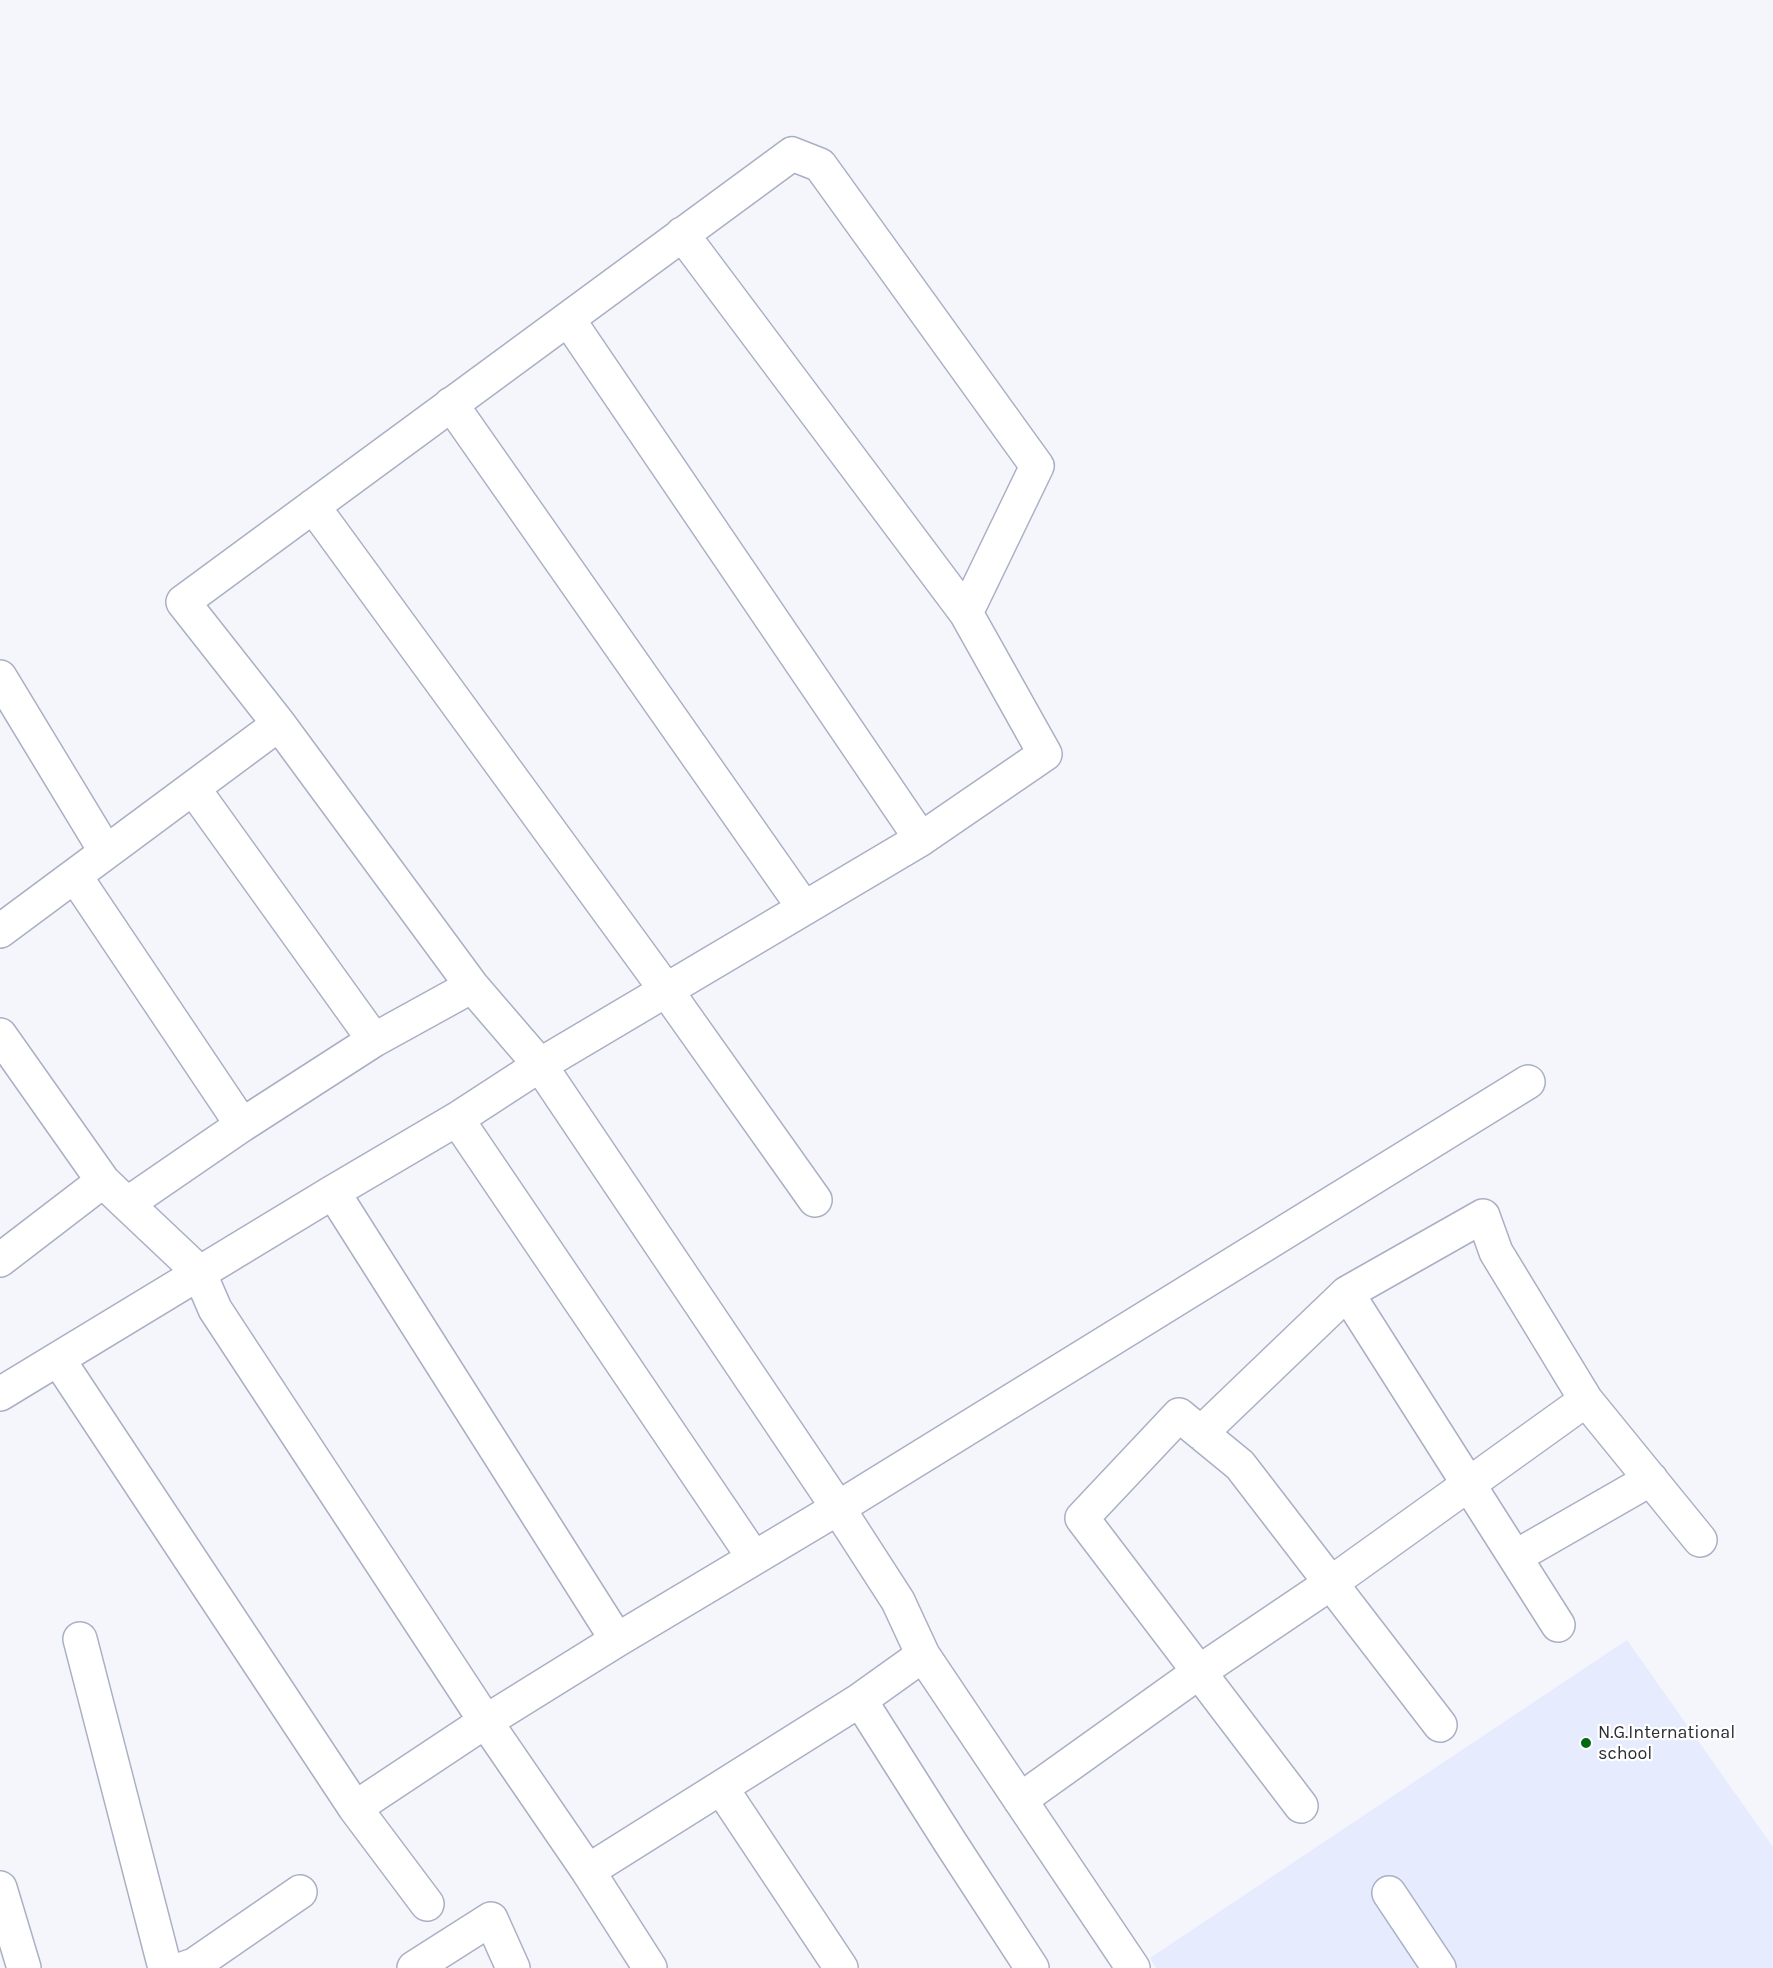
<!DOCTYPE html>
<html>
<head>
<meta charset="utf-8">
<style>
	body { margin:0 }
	canvas { display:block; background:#f5f6fb }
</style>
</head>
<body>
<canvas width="1773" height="1968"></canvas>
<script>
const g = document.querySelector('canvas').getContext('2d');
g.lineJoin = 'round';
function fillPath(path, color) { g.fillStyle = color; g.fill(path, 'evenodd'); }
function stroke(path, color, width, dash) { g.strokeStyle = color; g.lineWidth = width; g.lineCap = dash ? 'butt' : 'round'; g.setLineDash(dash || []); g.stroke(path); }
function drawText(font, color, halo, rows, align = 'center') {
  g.font = font + ' Karla,sans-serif'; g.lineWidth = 4.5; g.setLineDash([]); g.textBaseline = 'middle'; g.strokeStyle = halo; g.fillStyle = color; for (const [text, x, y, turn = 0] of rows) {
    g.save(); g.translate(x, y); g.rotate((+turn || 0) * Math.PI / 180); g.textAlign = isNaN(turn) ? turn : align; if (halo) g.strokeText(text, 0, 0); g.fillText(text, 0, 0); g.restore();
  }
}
const built = new Path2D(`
	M1627,1640L1773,1847V1968H1156L1150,1958Z`);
const street = new Path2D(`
	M682,234L966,613
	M568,319L921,839
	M451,404L804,908
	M313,506L666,990L815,1200
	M0,677L106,852
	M193,788L374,1040
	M75,876L242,1125
	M0,931L279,724
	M472,986L540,1065L838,1508L898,1601L923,1655L860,1700
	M0,1035L103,1181L127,1204L242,1125L374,1040L472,986L279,724L183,602L792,154L820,165L1037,466L966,613L1045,754L921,839L540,1065L457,1119L333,1192L0,1394
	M457,1119L754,1558
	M333,1192L617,1640
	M127,1204L199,1272L215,1309L486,1722L588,1871L650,1968
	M0,1260L103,1181
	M58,1359L355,1808L427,1904
	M1586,1400L1700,1540
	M1201,1433L1347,1293L1558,1625
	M1515,1557L1651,1479
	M80,1639L165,1968
	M923,1655L1133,1968
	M722,1789L841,1968
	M1020,1800L1199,1672L1331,1583L1586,1400L1496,1252L1483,1216L1347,1293
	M1301,1806L1082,1518L1179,1415L1240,1465L1440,1725
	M355,1808L477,1727L617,1640L838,1508L1528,1082
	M588,1871L860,1700L950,1842L1032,1968
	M0,1888L24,1968
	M1389,1893L1439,1968
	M185,1968L194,1965L300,1892
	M414,1968L491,1919L513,1968`);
const markers = [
	[1586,1743,6,"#036914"]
];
const poiNames = [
	["N.G.International",1598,1733],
	["school",1598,1754]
];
fillPath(built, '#e6ebfd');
stroke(street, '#a9b0c5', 36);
stroke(street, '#fff', 33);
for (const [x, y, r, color] of markers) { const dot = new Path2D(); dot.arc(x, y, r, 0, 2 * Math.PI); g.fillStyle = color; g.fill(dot); stroke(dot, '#fff', 2); }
drawText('18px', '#2a2d35', '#fff', poiNames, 'left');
</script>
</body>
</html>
